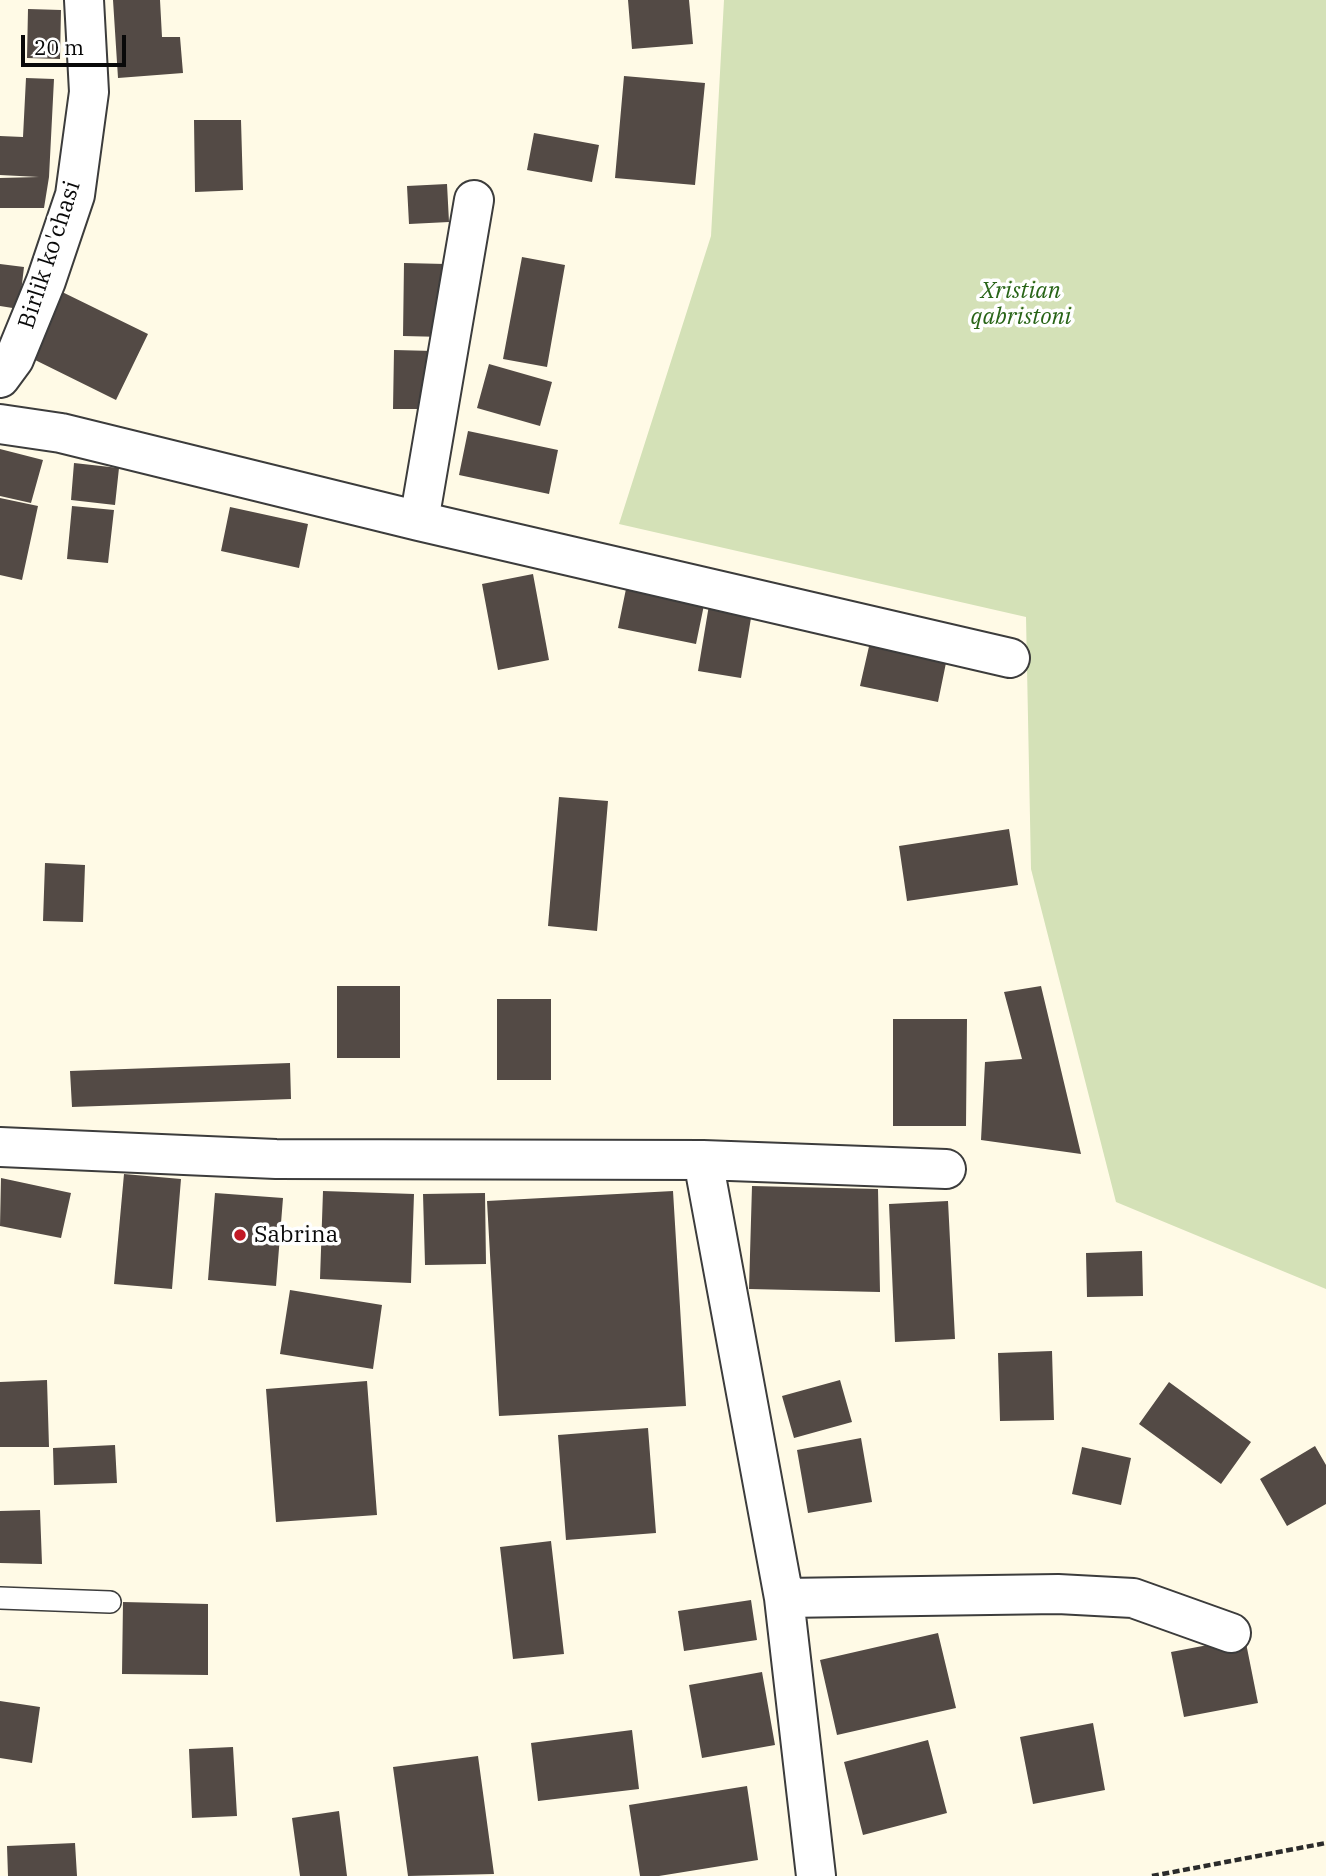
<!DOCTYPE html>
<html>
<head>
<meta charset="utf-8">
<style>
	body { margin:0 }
	#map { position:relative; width:1326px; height:1876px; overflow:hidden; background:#fffae6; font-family:"IBM Plex Serif",serif }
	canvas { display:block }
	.scale { position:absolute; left:21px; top:35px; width:105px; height:32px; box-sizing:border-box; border:4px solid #090909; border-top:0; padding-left:9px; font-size:21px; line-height:24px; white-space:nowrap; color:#090909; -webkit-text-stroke:5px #fff; paint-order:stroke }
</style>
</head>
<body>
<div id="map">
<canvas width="1326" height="1876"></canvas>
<div class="scale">20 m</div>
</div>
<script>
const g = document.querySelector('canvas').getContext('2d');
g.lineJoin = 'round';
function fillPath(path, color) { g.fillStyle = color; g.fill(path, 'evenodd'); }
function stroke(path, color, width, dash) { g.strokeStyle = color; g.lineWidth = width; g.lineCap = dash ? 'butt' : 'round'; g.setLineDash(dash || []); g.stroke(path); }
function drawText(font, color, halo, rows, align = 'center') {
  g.font = font + ' "IBM Plex Serif",serif'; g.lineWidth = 7; g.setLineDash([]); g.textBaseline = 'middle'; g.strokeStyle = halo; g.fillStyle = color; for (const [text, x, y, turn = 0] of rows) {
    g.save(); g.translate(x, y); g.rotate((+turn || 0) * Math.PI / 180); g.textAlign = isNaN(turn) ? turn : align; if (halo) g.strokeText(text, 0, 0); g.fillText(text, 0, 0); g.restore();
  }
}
const cemetery = new Path2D(`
	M724,0H1326V1289L1116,1202L1031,869L1026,617L619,524L711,236Z`);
const building = new Path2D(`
	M113,0H160L162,37H180L183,73L118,78Z
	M628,0H689L693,44L632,49Z
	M28,9L61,10L60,59L27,58Z
	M624,76L705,83L695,185L615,178Z
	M26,78L54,79L49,177L44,208H0V178L39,177L0,175V136L23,137Z
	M194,120H241L243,190L195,192Z
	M534,133L599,145L592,182L527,170Z
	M447,184L449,222L409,224L407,186Z
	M522,257L565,265L547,367L503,359Z
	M404,263L445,264L444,337L403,336Z
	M0,264L24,267L19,309L0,306Z
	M54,288L148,334L116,400L23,354Z
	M394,350L434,351L433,409H393Z
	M489,364L552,382L540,426L477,408Z
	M468,431L558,450L549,494L459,475Z
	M0,449L43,460L31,503L0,496Z
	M74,463L119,468L115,505L71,500Z
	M0,498L38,506L22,580L0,575Z
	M72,506L114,510L108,563L67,559Z
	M230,507L308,524L299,568L221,551Z
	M533,574L549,660L498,670L482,584Z
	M627,584L705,600L696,644L618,628Z
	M710,599L753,606L741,678L698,671Z
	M870,642L947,658L938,702L860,686Z
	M559,797L608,801L597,931L548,926Z
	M1009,829L1018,885L907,901L899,846Z
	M45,863L85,865L83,922L43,921Z
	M337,986H400V1058H337Z
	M1041,986L1081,1154L981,1140L985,1062L1022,1059L1004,992Z
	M497,999H551V1080H497Z
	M893,1019H967L966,1126H893Z
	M290,1063L291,1099L72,1107L70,1071Z
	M124,1174L181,1179L172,1289L114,1284Z
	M1,1178L71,1193L61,1238L0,1226Z
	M752,1186L878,1189L880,1292L749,1289Z
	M323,1191L414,1194L411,1283L320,1279Z
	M673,1191L686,1406L499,1416L487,1201Z
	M215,1193L283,1198L276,1286L208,1280Z
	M485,1193L486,1264L425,1265L423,1194Z
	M948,1201L955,1339L895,1342L889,1204Z
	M1142,1251L1143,1296L1087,1297L1086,1253Z
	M290,1290L382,1305L373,1369L280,1354Z
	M1052,1351L1054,1420L1000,1421L998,1353Z
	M47,1380L49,1447H0V1382Z
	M840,1380L852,1422L794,1438L782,1396Z
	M367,1381L377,1515L276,1522L266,1389Z
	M1169,1382L1251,1442L1221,1484L1139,1424Z
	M648,1428L656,1533L566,1540L558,1435Z
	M861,1438L872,1502L808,1513L797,1450Z
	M115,1445L117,1483L54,1485L53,1448Z
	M1315,1446L1326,1465V1504L1287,1526L1260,1479Z
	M1082,1447L1131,1458L1121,1505L1072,1494Z
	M40,1510L42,1564L0,1563V1511Z
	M551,1541L564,1654L513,1659L500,1547Z
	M751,1600L757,1640L684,1651L678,1611Z
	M123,1602L208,1604V1675L122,1674Z
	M938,1633L956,1708L837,1735L820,1660Z
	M1245,1638L1258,1703L1184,1717L1171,1652Z
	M762,1672L775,1745L702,1758L689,1685Z
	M0,1701L40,1707L32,1763L0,1758Z
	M1093,1723L1105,1790L1033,1804L1020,1737Z
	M632,1730L639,1789L538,1801L531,1743Z
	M928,1740L947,1813L863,1835L844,1762Z
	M233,1747L237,1816L192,1818L189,1749Z
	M478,1756L494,1874L408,1876L393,1767Z
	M747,1786L758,1860L659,1876H640L629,1805Z
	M339,1811L347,1876H300L292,1818Z
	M75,1843L77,1876H8L7,1846Z`);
const path = new Path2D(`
	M1152,1876L1326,1843`);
const lane = new Path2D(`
	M0,1598L110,1602`);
const street = new Path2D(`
	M0,378L14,359L46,281L75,195L89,92L84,0
	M0,424L61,433L419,521L1010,658
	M419,521L474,200
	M0,1147L276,1159L703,1160L946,1169
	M703,1160L784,1598L816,1876
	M784,1598L1058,1594L1133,1598L1231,1633`);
const markers = [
	[240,1235,7,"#c11924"]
];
const streetNames = [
	["Birlik ko'chasi",50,255,-72]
];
const parkNames = [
	["Xristian",1021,291],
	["qabristoni",1021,317]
];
const poiNames = [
	["Sabrina",254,1235]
];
fillPath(cemetery, '#d4e1b7');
fillPath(building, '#534a45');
stroke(lane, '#3c3c3c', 24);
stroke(street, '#3c3c3c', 42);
stroke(path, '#2b2b2b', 4.5, [7, 3.5]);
stroke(lane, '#fff', 21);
stroke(street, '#fff', 38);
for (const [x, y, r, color] of markers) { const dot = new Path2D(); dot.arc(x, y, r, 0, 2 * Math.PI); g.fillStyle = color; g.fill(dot); stroke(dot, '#fff', 2.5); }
drawText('23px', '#090909', '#fff', streetNames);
drawText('italic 23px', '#286417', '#fff', parkNames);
drawText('23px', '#090909', '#fff', poiNames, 'left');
</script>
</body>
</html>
